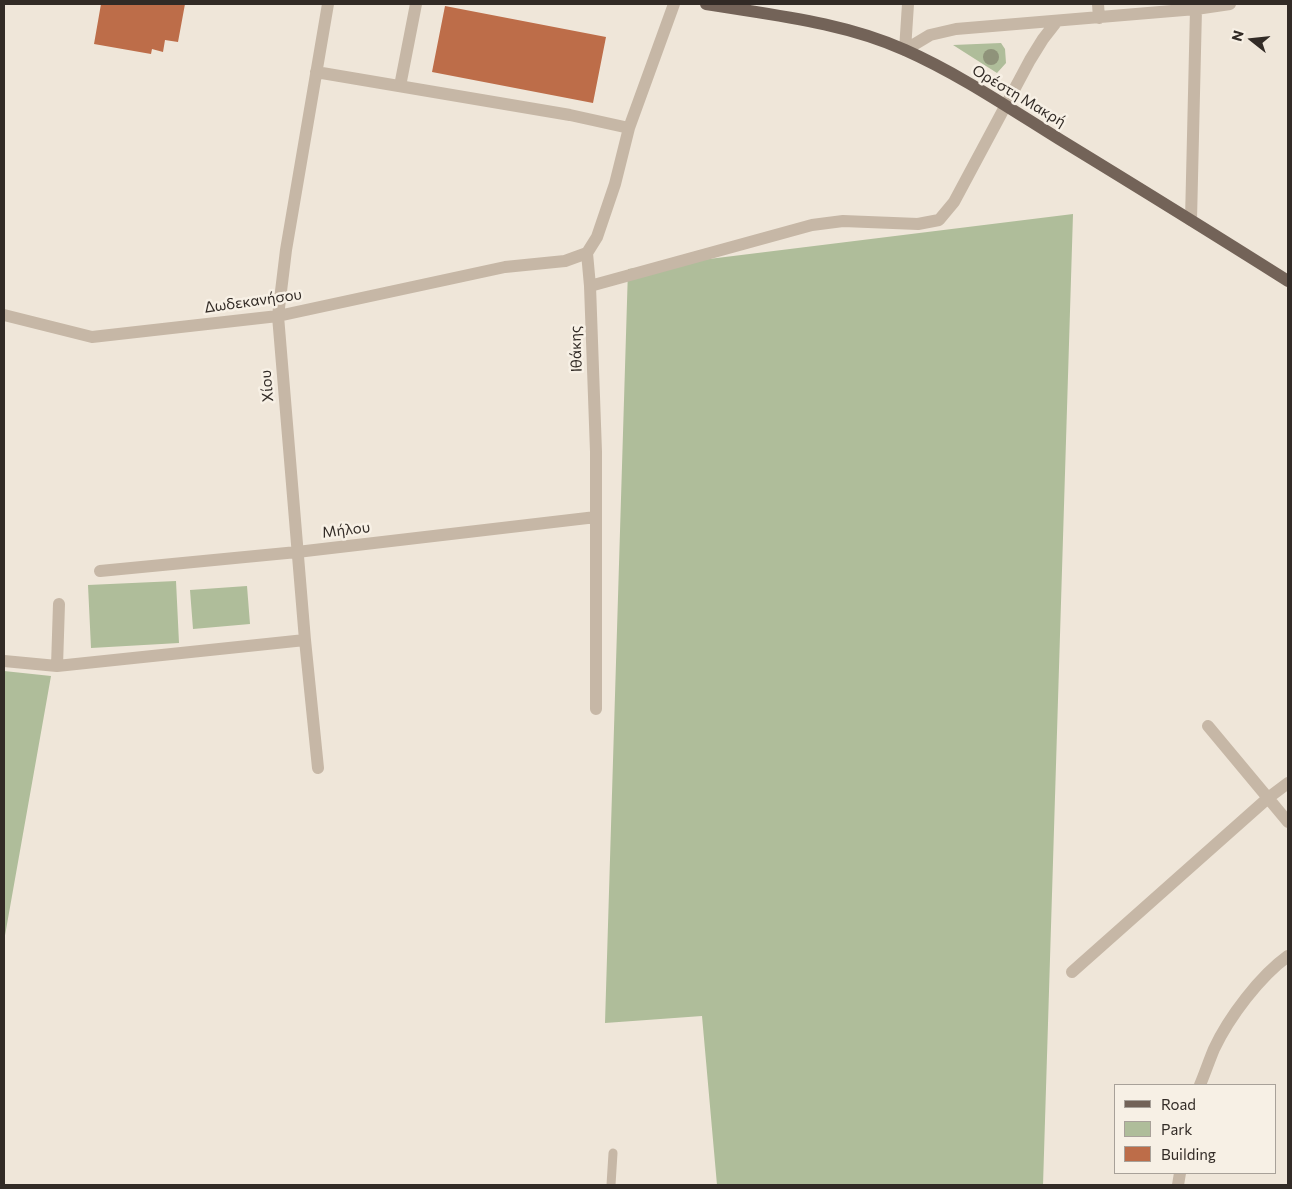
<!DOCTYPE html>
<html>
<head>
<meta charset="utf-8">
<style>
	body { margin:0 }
	#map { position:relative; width:1292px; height:1189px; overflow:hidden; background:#efe6d9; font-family:Commissioner,sans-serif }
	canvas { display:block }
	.frame { position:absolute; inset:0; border:5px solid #322b26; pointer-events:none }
	.legend { position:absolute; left:1114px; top:1084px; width:162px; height:90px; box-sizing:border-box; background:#f7f0e5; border:1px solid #a8a199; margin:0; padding:6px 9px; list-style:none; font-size:15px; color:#322b26 }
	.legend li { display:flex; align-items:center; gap:10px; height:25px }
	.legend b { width:25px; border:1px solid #a8a199 }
	.north { position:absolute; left:1227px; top:15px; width:50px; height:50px; -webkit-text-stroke:4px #f7f0e5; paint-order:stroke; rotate:286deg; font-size:14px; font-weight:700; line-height:20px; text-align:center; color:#322b26 }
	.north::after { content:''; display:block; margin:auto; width:18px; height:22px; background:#322b26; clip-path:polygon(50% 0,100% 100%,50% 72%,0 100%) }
</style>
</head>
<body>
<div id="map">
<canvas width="1292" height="1189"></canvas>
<div class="frame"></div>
<ul class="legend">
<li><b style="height:6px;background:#736358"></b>Road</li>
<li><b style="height:14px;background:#afbd9a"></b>Park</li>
<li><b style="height:14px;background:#bd6d49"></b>Building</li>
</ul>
<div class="north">N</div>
</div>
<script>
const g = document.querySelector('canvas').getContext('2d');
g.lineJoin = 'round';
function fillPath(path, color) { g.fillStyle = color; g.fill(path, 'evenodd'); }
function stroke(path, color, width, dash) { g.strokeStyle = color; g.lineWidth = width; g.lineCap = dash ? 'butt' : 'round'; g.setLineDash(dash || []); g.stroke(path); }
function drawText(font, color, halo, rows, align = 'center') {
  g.font = font + ' Commissioner,sans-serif'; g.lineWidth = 5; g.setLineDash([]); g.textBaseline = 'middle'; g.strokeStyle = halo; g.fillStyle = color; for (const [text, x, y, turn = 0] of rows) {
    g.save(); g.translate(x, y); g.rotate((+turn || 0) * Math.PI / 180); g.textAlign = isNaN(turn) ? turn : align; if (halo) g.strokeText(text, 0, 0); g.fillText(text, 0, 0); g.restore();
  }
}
const green = new Path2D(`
	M1001,43L1005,49L1006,63L997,73L953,45Z
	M1073,214L1043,1185H717L702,1016L605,1023L628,269Z
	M176,581L179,643L91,648L88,585Z
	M247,586L250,624L193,629L190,590Z
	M4,671L51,676L4,941Z`);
const building = new Path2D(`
	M101,4H185L178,42L165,40L163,52L152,49L151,54L94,44Z
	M445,6L606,37L593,103L432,72Z`);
const service = new Path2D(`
	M611,1185L613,1153`);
const minor = new Path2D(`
	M1098,4L1099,18
	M905,50L930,35L956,29L1196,9L1230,4
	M905,50L908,4
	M316,72L570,115L629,128
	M400,86L416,4
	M1191,220L1196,9
	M590,286L812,225L843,221L918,224L939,220L954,202L1030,60L1043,39L1057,21
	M4,315L92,337L278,316L505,267L565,261L587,253
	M100,571L297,552L596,517
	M4,661L57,666L305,640
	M57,666L59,604
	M596,709V452L590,286L587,253L597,237L615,184L629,128L674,4
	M1208,726L1288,822
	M318,768L305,640L278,316L286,250L328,4
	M1072,972L1268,798L1288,783
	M1200,1085C1205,1073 1209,1061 1214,1049C1229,1017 1260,976 1288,956
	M1178,1185L1180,1173`);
const primary = new Path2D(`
	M706,4C772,15 843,22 905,50C959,74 1009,108 1059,139C1136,186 1212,233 1288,281`);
const trees = [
	[991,57]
];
const streetNames = [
	["Ορέστη Μακρή",1019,96,31],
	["Δωδεκανήσου",253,301,-8],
	["Ιθάκης",576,349,-92],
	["Χίου",267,386,-95],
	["Μήλου",346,530,-7]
];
fillPath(green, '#afbd9a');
fillPath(building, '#bd6d49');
stroke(service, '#c6b7a6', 9);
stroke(minor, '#c6b7a6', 12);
stroke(primary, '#736358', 12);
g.fillStyle = '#8f937a';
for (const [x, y] of trees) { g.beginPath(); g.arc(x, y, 8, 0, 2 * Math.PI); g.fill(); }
drawText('15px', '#322b26', '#f7f0e5', streetNames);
</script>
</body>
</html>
